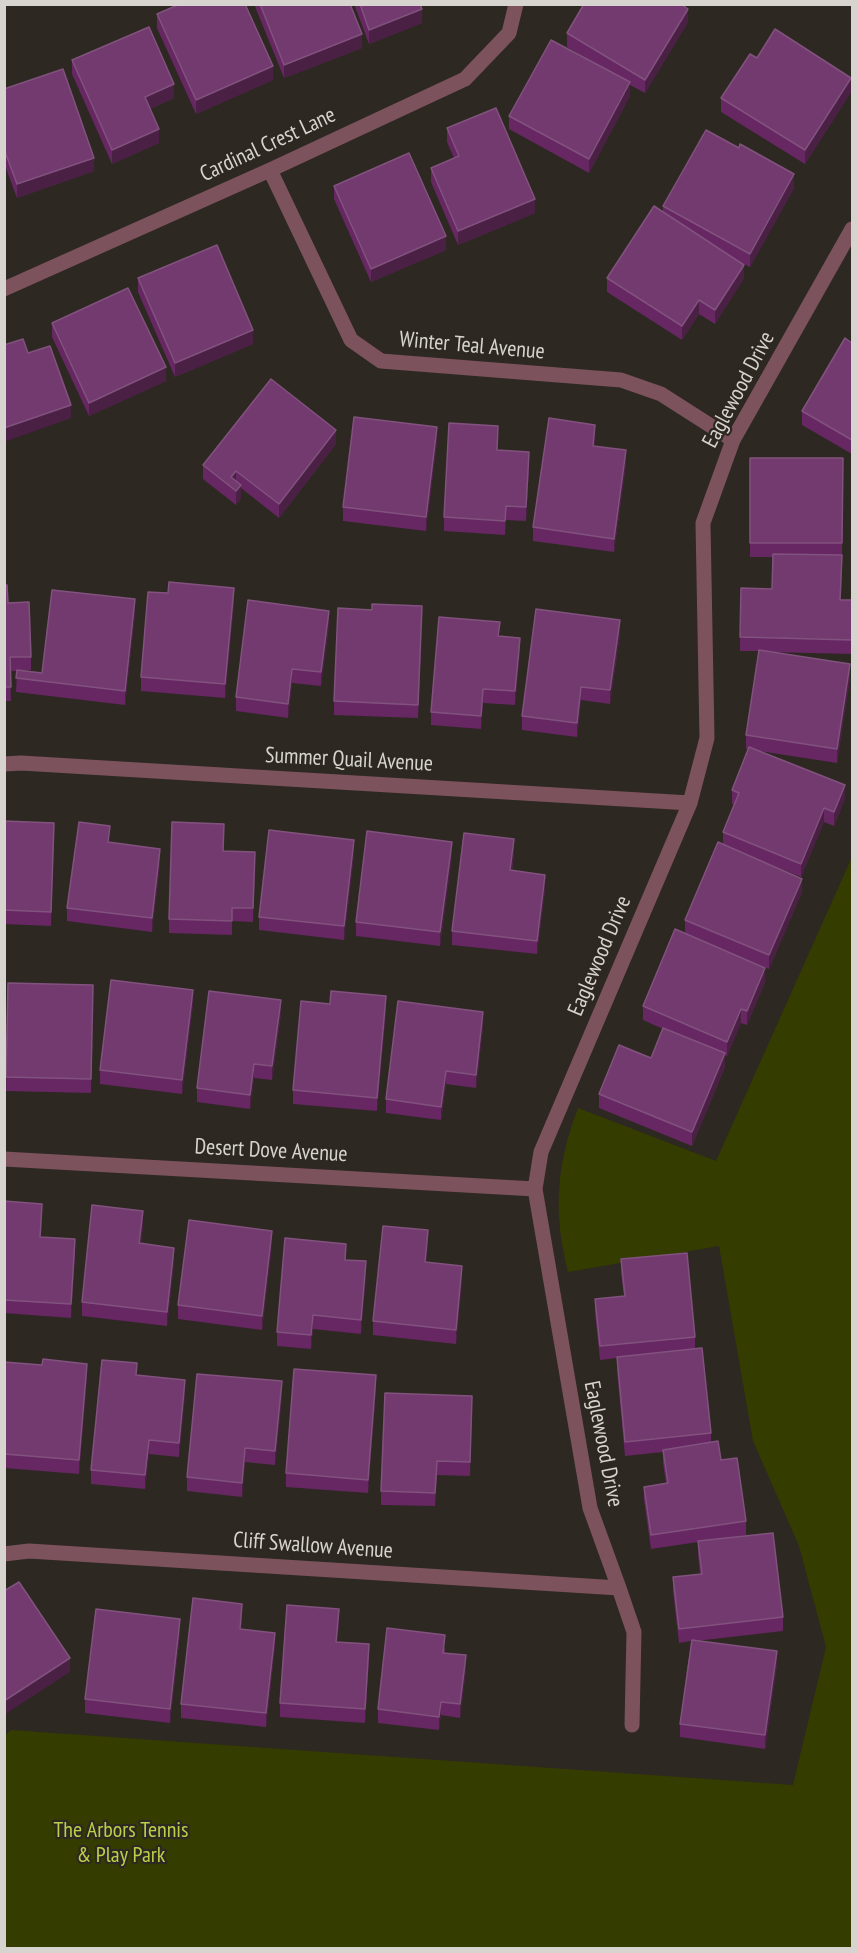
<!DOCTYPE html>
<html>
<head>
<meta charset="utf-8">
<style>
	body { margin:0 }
	#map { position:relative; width:857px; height:1953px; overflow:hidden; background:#2d2821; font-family:"PT Sans Narrow",sans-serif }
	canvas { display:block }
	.frame { position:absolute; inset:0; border:6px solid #d7d4d0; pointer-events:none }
</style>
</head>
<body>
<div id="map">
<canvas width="857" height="1953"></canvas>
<div class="frame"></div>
</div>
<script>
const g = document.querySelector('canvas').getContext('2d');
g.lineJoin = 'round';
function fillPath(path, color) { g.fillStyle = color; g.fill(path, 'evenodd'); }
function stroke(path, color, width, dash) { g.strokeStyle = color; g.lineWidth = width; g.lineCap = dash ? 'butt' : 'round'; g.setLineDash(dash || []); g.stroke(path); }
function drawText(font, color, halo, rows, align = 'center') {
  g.font = font + ' "PT Sans Narrow",sans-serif'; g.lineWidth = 4.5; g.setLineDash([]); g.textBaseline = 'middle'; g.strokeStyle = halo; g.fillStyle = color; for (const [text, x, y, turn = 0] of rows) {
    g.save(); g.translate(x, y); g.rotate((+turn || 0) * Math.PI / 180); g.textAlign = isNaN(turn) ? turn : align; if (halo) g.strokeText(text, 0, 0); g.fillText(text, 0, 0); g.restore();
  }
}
const green = new Path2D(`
	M852,857V1948H5L4,1736L11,1730L793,1785L826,1647L799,1546L753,1441L719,1246L568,1272C553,1213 556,1165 578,1108L716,1161Z`);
const minor = new Path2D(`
	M270,170L351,340L381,361L621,380L661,394L733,440
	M4,289L270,170L465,79L509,33L516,4
	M4,764L21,763L690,803
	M4,1159L535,1189
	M4,1554L29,1551L619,1588
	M632,1725L634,1632L619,1588L590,1508L535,1189L541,1152L690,803L707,738L703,523L733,440L852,229`);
const wall = new Path2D(`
	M254,4H350L362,48L284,78Z
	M354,4H420L422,23L369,44Z
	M157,14L273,80L196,114L157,28Z
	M688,22L645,93L630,85V96L589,173L509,129V116L591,61L567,47V33Z
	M757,58L851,92L805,164L721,112V98Z
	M72,60L174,98L150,109L159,143L112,164L72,74Z
	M4,89L94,171L17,198L4,163Z
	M447,128L535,213L458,245L431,182V168L454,158L447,142Z
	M334,186L446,250L371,282L334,199Z
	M794,188L750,267L744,264V278L715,324L699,314L682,340L607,292V278L663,213V206Z
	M138,278L253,344L175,377L138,292Z
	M52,323L166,381L89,416L52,337Z
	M852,323V340L851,339V325Z
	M852,343V454L802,425V411Z
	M595,439L594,446L626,464L614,552L533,541V527Z
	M498,440L497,450L529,466L526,521L506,520L505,535L444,531V517Z
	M437,441L426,531L343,521V507Z
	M336,444L279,518L241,488V498L236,505L203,479V465Z
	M750,458H843L842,557L841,600H852V654L769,652L850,678L837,763L759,751L845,799L834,826L824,822L801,877L771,865L802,892L769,969L717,947L765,982L747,1025L741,1023L727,1056L725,1055V1067L692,1146L599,1108V1094L651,1058L663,1029L643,1020V1006L685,933V920L723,845V832L734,805L732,804V790L748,749H746V735L759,651H740V637L772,589L773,557H750Z
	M4,585L8,603L31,657V670L21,671L42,673L135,613L125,705L16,692L17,671H10L11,701H4Z
	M234,602L225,698L141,691V677Z
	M372,610L422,619L418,718L334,715V701Z
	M329,625L321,686L292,683L288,718L236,711V697Z
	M620,634L610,704L581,700L577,737L522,730V716Z
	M500,636L520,651L515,705L483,703L481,729L431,725V712Z
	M4,821L54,837L51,926L4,924Z
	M109,843L160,863L152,932L67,921V908Z
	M224,851L255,866L253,922L232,921V935L169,933V919Z
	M514,852L512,871L545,889L537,954L452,945V931Z
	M354,854L344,940L259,930V917Z
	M452,856L440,946L356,936V922Z
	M8,983L93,985L91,1093L6,1091Z
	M193,1004L182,1094L100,1084V1070Z
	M386,1010L377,1111L293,1104V1090Z
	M281,1014L272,1080L254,1078L250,1109L197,1102V1088Z
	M483,1026L476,1088L446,1084L441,1120L386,1113V1099Z
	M4,1201L42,1218L41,1237L75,1253L71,1318L4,1313Z
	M143,1225L141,1243L174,1262L167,1326L82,1316V1302Z
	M272,1244L262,1330L178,1319V1305Z
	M428,1244L426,1262L462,1280L456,1344L373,1335V1321Z
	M621,1259L695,1337V1349L711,1433V1442L721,1460L746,1521V1535L726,1538L783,1617V1631L696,1641L777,1665L765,1749L680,1737V1724L691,1641L679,1643L673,1591V1577L700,1574L698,1555V1542L651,1549L644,1500V1487L666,1483L663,1463V1452L625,1456L617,1371V1358L600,1360L595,1313V1299L624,1296L621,1273Z
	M346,1260L366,1275L361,1334L313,1329L311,1349L277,1346V1332Z
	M4,1362L42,1365L87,1377L79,1474L4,1468Z
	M137,1375L185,1394L179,1457L149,1454L145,1489L91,1484V1470Z
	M376,1389L368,1493L286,1487V1473Z
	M282,1395L275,1465L245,1462L242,1497L187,1491V1477Z
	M472,1410L470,1476L437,1475L435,1506L381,1505V1491Z
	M242,1618L241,1629L275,1647L266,1727L181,1718V1704Z
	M339,1623L337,1642L369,1658L365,1723L280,1717V1703Z
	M180,1632L170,1723L85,1713V1699Z
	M445,1648V1653L466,1669L460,1718L441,1715L439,1730L378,1723V1709Z`);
const shadedWall = new Path2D(`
	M422,9V23L369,44V30Z
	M688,9V22L645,93V80Z
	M362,34V48L284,78V65Z
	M273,66V80L196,114V100Z
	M851,78V92L805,164V150Z
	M630,82V96L589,173V159Z
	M174,84V98L145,111V97Z
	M159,129V143L112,164V150Z
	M94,158V171L17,198V184Z
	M794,174V188L750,267V254Z
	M535,199V213L458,245V231Z
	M446,236V250L371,282V269Z
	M744,265V278L715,324V310Z
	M699,300V314L682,340V326Z
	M253,330V344L175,377V363Z
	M166,367V381L89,416V403Z
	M71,405V418L4,442V428Z
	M595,425V439L593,459V446Z
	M437,427V441L426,531V517Z
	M336,430V444L279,518V504Z
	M626,450V464L614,552V539Z
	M529,452V466L526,521V507Z
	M236,471V484L231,477Z
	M241,485V498L236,505V491Z
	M506,506V520L505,535V521Z
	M234,588V602L225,698V684Z
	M135,599V613L125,705V691Z
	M422,606V619L418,718V705Z
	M329,611V625L321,686V672Z
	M620,620V634L610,704V690Z
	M520,638V651L515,705V691Z
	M850,664V678L837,763V749Z
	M292,669V683L288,718V704Z
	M581,687V700L577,737V723Z
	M483,689V703L481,729V716Z
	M845,785V799L834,826V812Z
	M824,808V822L801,877V864Z
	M514,839V852L510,884V870Z
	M354,840V854L344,940V926Z
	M452,842V856L440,946V932Z
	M160,849V863L152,932V918Z
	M545,875V889L537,954V941Z
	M802,879V892L769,969V955Z
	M765,968V982L747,1025V1011Z
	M193,990V1004L182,1094V1080Z
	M386,996V1010L377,1111V1098Z
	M281,1000V1014L272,1080V1066Z
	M741,1009V1023L727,1056V1042Z
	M483,1012V1026L476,1088V1075Z
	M725,1053V1067L692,1146V1132Z
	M254,1064V1078L250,1109V1095Z
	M446,1071V1084L441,1120V1107Z
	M42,1204V1218L40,1250V1237Z
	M143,1211V1225L139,1257V1243Z
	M428,1230V1244L425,1276V1262Z
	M272,1231V1244L262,1330V1316Z
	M75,1239V1253L71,1318V1304Z
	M174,1248V1262L167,1326V1312Z
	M366,1261V1275L361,1334V1320Z
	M462,1266V1280L456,1344V1330Z
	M313,1315V1329L311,1349V1335Z
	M87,1364V1377L79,1474V1460Z
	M376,1375V1389L368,1493V1480Z
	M185,1380V1394L179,1457V1443Z
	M282,1381V1395L275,1465V1451Z
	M149,1440V1454L145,1489V1475Z
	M245,1448V1462L242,1497V1483Z
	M242,1604V1618L240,1643V1629Z
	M339,1609V1623L336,1656V1642Z
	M180,1619V1632L170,1723V1709Z
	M275,1633V1647L266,1727V1713Z
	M369,1644V1658L365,1723V1709Z
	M777,1651V1665L765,1749V1735Z
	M466,1655V1669L460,1718V1704Z
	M70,1658V1672L4,1715V1701Z
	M441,1702V1715L439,1730V1717Z`);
const building = new Path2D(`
	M180,4H245L273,66L196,100L157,14Z
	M260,4H350L362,34L284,65Z
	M360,4H420L422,9L369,30Z
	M584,4H681L688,9L645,80L567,33Z
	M149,27L174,84L145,97L159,129L112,150L72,60Z
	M775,29L851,78L805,150L721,98L750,54L757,58Z
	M551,40L630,82L589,159L509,116Z
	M63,69L94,158L17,184L4,149V89Z
	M496,108L535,199L458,231L431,168L459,156L447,128Z
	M706,130L739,148L740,144L794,174L750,254L663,206Z
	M409,153L446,236L371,269L334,186Z
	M654,206L744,265L715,310L699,300L682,326L607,278Z
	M217,245L253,330L175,363L138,278Z
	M128,288L166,367L89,403L52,323Z
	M845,338L852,343V440L802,411Z
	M23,339L28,353L50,346L71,405L4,428V345Z
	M271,379L336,430L279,504L236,471L231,477L241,485L236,491L203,465Z
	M354,417L437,427L426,517L343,507Z
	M549,418L595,425L593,446L626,450L614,539L533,527Z
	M449,423L498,426L497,450L529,452L526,507L506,506L505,521L444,517Z
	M750,458H843L842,543H750Z
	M773,554L842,555L840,600H852V640L740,637L741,588L772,589Z
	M169,582L234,588L225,684L141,677L148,592L168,593Z
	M4,585H7L8,603L29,602L31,657H10L11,687H4Z
	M52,590L135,599L125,691L16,678L17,670L42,673Z
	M248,600L329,611L321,672L292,669L288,704L236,697Z
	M372,604L422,606L418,705L334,701L338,608L372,610Z
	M536,609L620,620L610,690L581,687L577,723L522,716Z
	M439,617L500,622L498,636L520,638L515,691L483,689L481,716L431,712Z
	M759,650L850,664L837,749L746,735Z
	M749,747L845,785L834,812L824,808L801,864L723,832L739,793L732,790Z
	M4,821L54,823L51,912L4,910Z
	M79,822L110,826L108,842L160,849L152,918L67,908Z
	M172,822L224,824L223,851L255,852L253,908H232V921L169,919Z
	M269,830L354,840L344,926L259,917Z
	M367,831L452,842L440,932L356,922Z
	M464,833L514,839L510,870L545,875L537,941L452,931Z
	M718,842L802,879L769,955L685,920Z
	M675,929L765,968L747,1011L741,1009L727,1042L643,1006Z
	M111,980L193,990L182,1080L100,1070Z
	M8,983L93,985L91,1079L6,1077Z
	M209,991L281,1000L272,1066L254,1064L250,1095L197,1088Z
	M331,991L386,996L377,1098L293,1090L301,1001L330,1004Z
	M398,1001L483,1012L476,1075L446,1071L441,1107L386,1099Z
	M663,1028L725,1053L692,1132L599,1094L619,1045L651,1058Z
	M4,1201L42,1204L40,1237L75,1239L71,1304L4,1300Z
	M92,1205L143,1211L139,1243L174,1248L167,1312L82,1302Z
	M189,1220L272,1231L262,1316L178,1305Z
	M383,1226L428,1230L425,1262L462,1266L456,1330L373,1321Z
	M285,1238L346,1244L345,1260L366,1261L361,1320L313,1315L311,1335L277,1332Z
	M687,1253L695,1337L600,1346L595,1299L625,1296L621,1259Z
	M702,1348L711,1433L625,1442L617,1357Z
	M43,1359L87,1364L79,1460L4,1454V1362L42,1365Z
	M102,1360L137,1363L136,1375L185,1380L179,1443L149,1440L145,1475L91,1470Z
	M294,1369L376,1375L368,1480L286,1473Z
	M197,1374L282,1381L275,1451L245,1448L242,1483L187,1477Z
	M385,1393L472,1396L470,1462L437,1461L435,1493L381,1491Z
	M718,1441L721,1460L737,1458L746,1521L651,1535L644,1487L668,1483L663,1450Z
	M773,1533L783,1617L679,1629L673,1577L702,1574L698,1541Z
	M19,1582L70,1658L4,1701V1591Z
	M193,1598L242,1604L240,1629L275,1633L266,1713L181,1704Z
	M287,1605L339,1609L336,1642L369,1644L365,1709L280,1703Z
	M96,1609L180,1619L170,1709L85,1699Z
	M387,1628L445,1635L443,1653L466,1655L460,1704L441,1702L439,1717L378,1709Z
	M692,1640L777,1651L765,1735L680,1724Z`);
const streetNames = [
	["Cardinal Crest Lane",268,145,-25],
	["Winter Teal Avenue",472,346,5],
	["Eaglewood Drive",739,390,-62],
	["Summer Quail Avenue",349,760,3],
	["Eaglewood Drive",600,956,-67],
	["Desert Dove Avenue",271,1151,3],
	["Eaglewood Drive",603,1444,79],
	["Cliff Swallow Avenue",313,1546,4]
];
const parkNames = [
	["The Arbors Tennis",121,1831],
	["& Play Park",121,1856]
];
fillPath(green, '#353c00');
stroke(minor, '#7c525c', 15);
fillPath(wall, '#662763');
fillPath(shadedWall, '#4a2044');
fillPath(building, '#723a6f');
stroke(building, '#82527e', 1.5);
drawText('22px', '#d7d4d0', '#2d2821', streetNames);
drawText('22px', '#bccf48', '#2d2821', parkNames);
</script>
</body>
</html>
